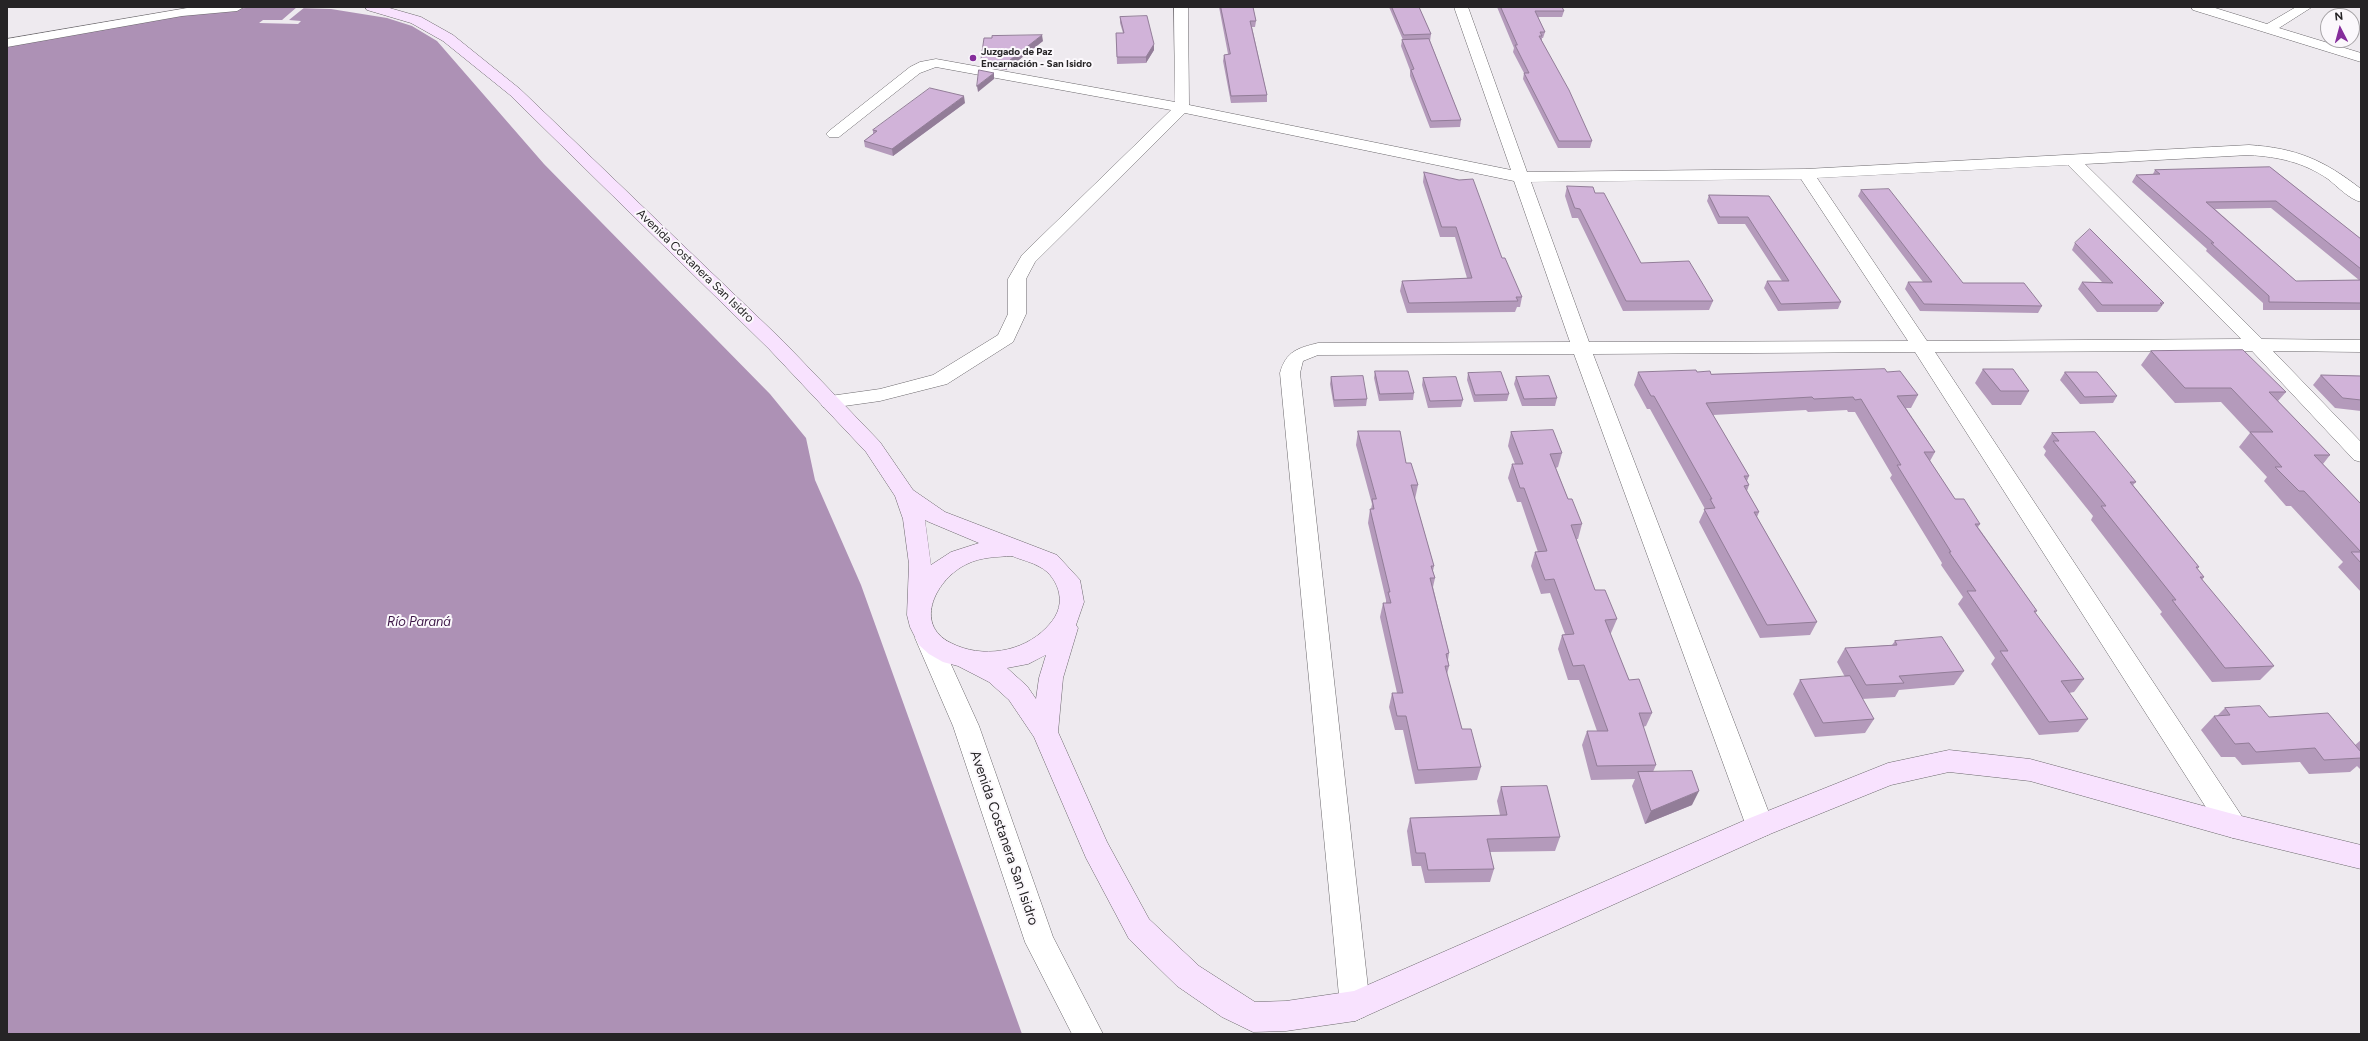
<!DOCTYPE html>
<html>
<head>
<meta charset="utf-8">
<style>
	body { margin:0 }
	#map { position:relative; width:2368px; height:1041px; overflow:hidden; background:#eeeaef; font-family:Figtree,sans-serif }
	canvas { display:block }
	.frame { position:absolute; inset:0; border:8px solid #262426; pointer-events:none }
	.north { position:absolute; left:2320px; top:8px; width:40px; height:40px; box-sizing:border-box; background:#fbf8fc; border:1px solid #a6a3a6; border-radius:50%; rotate:354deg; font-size:11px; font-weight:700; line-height:16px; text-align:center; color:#262426 }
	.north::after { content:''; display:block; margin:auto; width:14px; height:18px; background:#852d9b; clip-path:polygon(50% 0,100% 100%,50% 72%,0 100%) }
</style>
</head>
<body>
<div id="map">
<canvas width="2368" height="1041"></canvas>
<div class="frame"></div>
<div class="north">N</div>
</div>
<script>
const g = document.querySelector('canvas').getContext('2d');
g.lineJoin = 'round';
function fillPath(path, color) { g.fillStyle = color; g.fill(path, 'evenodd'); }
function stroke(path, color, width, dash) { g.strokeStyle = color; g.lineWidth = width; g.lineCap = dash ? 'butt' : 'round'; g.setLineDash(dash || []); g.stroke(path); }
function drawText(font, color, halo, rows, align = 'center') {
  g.font = font + ' Figtree,sans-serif'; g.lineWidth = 4; g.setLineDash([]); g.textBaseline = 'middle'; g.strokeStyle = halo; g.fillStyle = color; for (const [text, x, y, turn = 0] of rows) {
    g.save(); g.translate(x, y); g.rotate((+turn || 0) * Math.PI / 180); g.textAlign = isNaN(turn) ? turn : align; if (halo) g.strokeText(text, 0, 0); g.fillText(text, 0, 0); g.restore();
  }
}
const water = new Path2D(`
	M262,7L331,9L387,18L412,26L437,41L544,164L770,394L806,438L815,480L861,585L1022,1034H7V44C91,29 177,11 262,7Z`);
const pier = new Path2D(`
	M297,7H305L289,20L301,21L298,24L259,23L263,20H282Z`);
const pedestrian = new Path2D(`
	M193,7H244L237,11L182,16L7,47V39Z`);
const minor = new Path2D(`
	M1174,7H1188L1189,105L1511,170L1454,7H1468L1527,172L1806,169L2249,145C2296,148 2324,160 2361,189V202C2349,199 2338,187 2328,179C2303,162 2279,157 2249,155L2085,164L2262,339L2361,340V352L2273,351L2361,442V462L2354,460L2252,351L1935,352L2243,818L2247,826L2243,834L2233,838L2223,834L1915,352L1593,354L1774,826L1770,834L1760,838L1750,834L1746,826L1574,354L1318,355L1303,361L1300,373L1370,1006L1366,1016L1355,1021L1344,1016L1340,1006L1280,373C1286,351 1298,348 1318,343L1570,342L1514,181L1185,113L1035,262L1026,279V314L1013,342L947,384L880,401L830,408L823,407L820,402L823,397L830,396L880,389L933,375L998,335L1008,314V279L1022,255L1171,110L936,67L920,73L839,137H829L826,134L829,131L910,67L920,62L936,59L1175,102ZM2068,165L2241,339L1927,341L1817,178ZM1801,179L1908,341L1589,342L1531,182Z
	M2191,7H2212L2267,24L2296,7H2312L2279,28L2361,53V62L2193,10Z
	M927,629L935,631L939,638L979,726L1053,937L1103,1034H1072L1025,942L953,726L915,638L919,631Z`);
const secondary = new Path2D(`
	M365,7H386L421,17L453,35L520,89L783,341L880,442L913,490L945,512L1057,555L1080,580L1084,602L1076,625L1078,628L1063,678L1058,732L1107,842L1149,919L1199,966L1255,1002L1286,1001L1354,991L1750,818L1888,763L1949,750L2030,759L2233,814L2361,845V869L2233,838L2030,781L1949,772L1891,785L1770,834L1355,1021L1286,1031L1253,1032L1222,1017L1177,986L1129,939L1086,858L1034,737L1009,700L989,682L958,666L943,662L929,654L919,645L910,627L907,615L909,564L903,519L895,496L866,452L769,349L510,95L443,41L411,23L367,10ZM925,520L929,522L979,543L951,552L931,565ZM1012,556C1021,560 1032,562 1040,567C1050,572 1057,583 1059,593C1062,607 1056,618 1046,628C1023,652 982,659 951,643C912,624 937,578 967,564C981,557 997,557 1012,556ZM1046,655L1039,678L1036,699L1027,686L1007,668L1028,664Z`);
const wall = new Path2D(`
	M1219,7H1253L1256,21L1255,27H1252L1267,95V102L1231,103L1223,61L1224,55L1228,54Z
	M1389,7H1419L1431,34L1430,41L1461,120L1460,127L1430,128L1410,76V70L1401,46L1402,40H1403Z
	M1497,7H1562L1564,11L1562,17H1538L1545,32L1543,38H1542V41L1592,141L1590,148H1558L1523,79L1524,73L1513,52L1514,48Z
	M1120,17L1154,50L1146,63L1117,64L1116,33H1123L1120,23Z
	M992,38L1043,41L1006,70L982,66L981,59Z
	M965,103L893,156L865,147L864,141L873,134V130Z
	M2270,167L2361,239V310H2263V303L2206,251L2207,249L2132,182L2136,175L2153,174L2155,170ZM2271,208L2359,280L2296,281L2215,209Z
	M1424,172L1502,258L1522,297L1520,307H1517L1515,312L1407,313L1400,291L1402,281L1467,278L1455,237H1440L1423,182Z
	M1567,186L1595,193L1641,263L1713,301L1709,310L1623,311L1578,218H1572L1565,196Z
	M1861,190L1963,283L2042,306L2038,313L1920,311L1905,289L1908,282H1923L1858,196Z
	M1709,195L1769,196L1841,302L1838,309L1778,311L1764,288L1767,281H1782L1745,224H1718L1707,201Z
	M2075,243L2164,303L2159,310L2157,312H2097L2078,289L2082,282H2102L2072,250Z
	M2151,351L2286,392L2278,401L2330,455L2323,464L2361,504V592L2338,567L2343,562L2291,506H2286L2264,481L2267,477L2239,447L2250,433L2221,402L2175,403L2141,365Z
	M1983,369L2029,391L2021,405H1992L1975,383Z
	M1375,371L1414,393L1413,400L1379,401L1374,378Z
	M1638,372H1697L1711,374L1887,372L1918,395L1911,408H1906L1935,452L1930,461L1955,499L1980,524L1978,527L2037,611L2035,613L2084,679L2074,692L2069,693L2088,719L2078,732L2039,735L1991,664L1995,658L1958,604L1963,597L1941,565L1942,563L1890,478L1892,475L1855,412H1848L1847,410L1808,412L1806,410L1713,415L1749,476L1747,481L1749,485L1747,491L1759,512L1757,517L1817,622L1810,635L1760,638L1699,522L1705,509L1650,409H1647L1634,385Z
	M2065,372L2117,396L2113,403L2080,404L2060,380Z
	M1468,373L1509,394L1507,401L1474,402L1467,380Z
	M2321,375L2361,376V411L2335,408L2313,385Z
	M1331,377L1367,399L1366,406L1334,407L1330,384Z
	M1516,377L1557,398L1555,406H1522L1514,384Z
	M1423,378L1463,400L1461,407L1428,408L1422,385Z
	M1358,431L1406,463L1418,485L1415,499L1434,566L1433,571L1435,578L1433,587L1449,653L1448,660L1449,666L1447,674L1462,729L1481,767L1477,780L1415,784L1403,730H1395L1389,707L1392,693H1397L1380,617L1383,603H1386V600L1368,523L1370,509H1371L1372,504L1356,445Z
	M1511,432L1562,453L1558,467L1556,468L1568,499L1582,524L1578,539H1576L1595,590L1617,619L1611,633H1610L1629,680L1652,713L1646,726L1643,727L1656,765L1653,772L1692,805L1645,824L1632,786L1635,779L1591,780L1582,745L1587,731H1597L1579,680H1568L1558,649L1562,635L1565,634L1550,593L1541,594L1531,566L1535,552H1538L1521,502H1517L1508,478L1512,464H1515L1508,446Z
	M2052,433L2136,482L2133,485L2199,567L2197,569L2204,577L2202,580L2274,666L2260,680L2212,682L2160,614L2162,612L2091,520L2093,516L2044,455L2046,451L2043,447Z
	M1895,641L1964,671L1954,685L1899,690L1895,697L1862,699L1874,719L1865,733L1815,737L1793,694L1800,680L1845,677L1837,662L1845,648L1892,645Z
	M2225,708L2269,717L2355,745L2361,740V770L2357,766L2350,772L2309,774L2300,762L2242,765L2235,757H2221L2201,730L2214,716H2217Z
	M1501,787L1560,837L1555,851L1490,852L1494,869L1490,882L1425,883L1421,866H1412L1407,831L1410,818L1500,815L1497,801Z`);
const shadedWall = new Path2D(`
	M1042,35L1043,41L1006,70L1005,64Z
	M1154,44V50L1146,63V57Z
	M994,73V79L978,92L977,86Z
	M964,96L965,103L893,156L892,149Z
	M1699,791L1692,805L1645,824L1651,811Z`);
const building = new Path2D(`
	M1221,7H1253L1256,21H1250L1267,95L1231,96L1224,55L1230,54Z
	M1392,7H1419L1431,34L1404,35Z
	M1501,7H1562L1564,11H1535L1545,32H1540L1542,36H1539L1569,90L1592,141H1559L1524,73H1529L1515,45H1517Z
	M1147,16L1154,44L1146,57H1117L1116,33H1124L1120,17Z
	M1042,35L1005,64L981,59L984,38H992V36Z
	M1429,39L1461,120L1431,121L1411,70L1414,69L1402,40Z
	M979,70L994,73L977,86Z
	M930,88L964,96L892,149L864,141L877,131L873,130Z
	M2270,167L2361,239V269L2276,201L2206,202L2296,281L2361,280V303L2269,302V296L2211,243H2214L2136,175L2160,174L2155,170Z
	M1424,172L1459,180L1473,179L1502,258H1505L1522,297H1516L1518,301L1409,303L1402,281L1472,278L1456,227H1442Z
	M1567,186L1593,187L1595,193H1604L1641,263L1689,261L1713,301H1626L1580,209L1575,208Z
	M1889,189L1963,283H2024L2042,306L1924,304L1908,282H1932L1861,190Z
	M1709,195L1769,196L1841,302L1781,304L1767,281H1789L1748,217H1720Z
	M2090,229L2164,303H2160L2162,305H2102L2082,282L2113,283L2075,243Z
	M2243,350L2286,392H2269L2330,455H2314L2361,504V563L2351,552H2361L2304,491H2299L2275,467H2282L2250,432H2273L2231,388H2185L2151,351Z
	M1885,369L1887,372L1900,371L1918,395L1897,396L1935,452H1924L1955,499H1964L1980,524H1975L2037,611H2034L2084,679L2061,681L2088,719L2049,722L2000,651H2008L1967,591H1976L1949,552H1951L1897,465H1901L1861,399L1855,400L1853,397L1814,399L1812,397L1706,403L1749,476H1744L1749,485L1744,486L1759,512H1754L1817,622L1767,625L1704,509L1715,508L1710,499H1712L1654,396H1651L1638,372L1696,370L1697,372L1710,371L1711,374Z
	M1983,369H2013L2029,391H2001Z
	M1375,371H1408L1414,393L1380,394Z
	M1501,372L1509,394L1475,395L1468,373Z
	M2065,372H2097L2117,396L2085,397Z
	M2321,375L2361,376V400L2343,398Z
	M1363,376L1367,399L1334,400L1331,377Z
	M1549,376L1557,398L1524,399L1516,377Z
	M1456,377L1463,400L1430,401L1423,378Z
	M1553,430L1562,453L1550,454L1568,499H1572L1582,524L1571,525L1595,590H1605L1617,619L1605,620L1629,680L1639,679L1652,713H1639L1656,765L1597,766L1587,731H1608L1584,665L1573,666L1562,635L1574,634L1554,579L1545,580L1535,552L1547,551L1524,488H1520L1512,464H1523L1511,432Z
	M1358,431H1400L1406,463H1411L1418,485H1411L1434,566H1431L1435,578H1430L1449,653L1446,654L1449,666H1445L1462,729H1471L1481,767L1418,770L1406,716H1397L1392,693H1403L1383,603H1391L1388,592H1390L1370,509H1374L1372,499H1376Z
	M2095,432L2136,482H2130L2199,567H2196L2204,577H2200L2274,666L2225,668L2172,600H2176L2101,506H2106L2053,441H2059L2052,433Z
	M1942,637L1964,671L1899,676L1904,683L1866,685L1845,648L1897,645L1895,641Z
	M1850,676L1874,719L1823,723L1800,680Z
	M2260,706L2269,717L2328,713L2361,752V758L2324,760L2315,748L2256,752L2249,743L2235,744L2214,716L2230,715L2225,708Z
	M1692,771L1699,791L1651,811L1638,772Z
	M1547,786L1560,837L1487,839L1494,869L1428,870L1425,853H1416L1410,818L1507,815L1501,787Z`);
const markers = [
	[973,58,4,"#852d9b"]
];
const farPoinames = [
	["Juzgado de Paz",981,52],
	["Encarnación - San Isidro",981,64]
];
const streetNames = [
	["Avenida Costanera San Isidro",695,266,44]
];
const waterNames = [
	["Río Paraná",419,622]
];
const nearStreetnames = [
	["Avenida Costanera San Isidro",1004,838,71]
];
fillPath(water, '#ad91b5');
fillPath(pier, '#eeeaef');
stroke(pedestrian, '#6b686c', 1);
stroke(minor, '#6b686c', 1);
stroke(secondary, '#6b686c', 1);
fillPath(pedestrian, '#fff');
fillPath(minor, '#fff');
fillPath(secondary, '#f8e2fe');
fillPath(wall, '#b49abb');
fillPath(shadedWall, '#927d98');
fillPath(building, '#d1b3d9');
stroke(building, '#927d98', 1);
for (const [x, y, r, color] of markers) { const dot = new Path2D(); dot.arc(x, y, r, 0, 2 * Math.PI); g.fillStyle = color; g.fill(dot); stroke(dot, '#fbf8fc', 1.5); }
drawText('bold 10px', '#262426', '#fbf8fc', farPoinames, 'left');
drawText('12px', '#262426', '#fbf8fc', streetNames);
drawText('italic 13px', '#3c1646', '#fbf8fc', waterNames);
drawText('14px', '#262426', '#fbf8fc', nearStreetnames);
</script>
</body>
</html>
